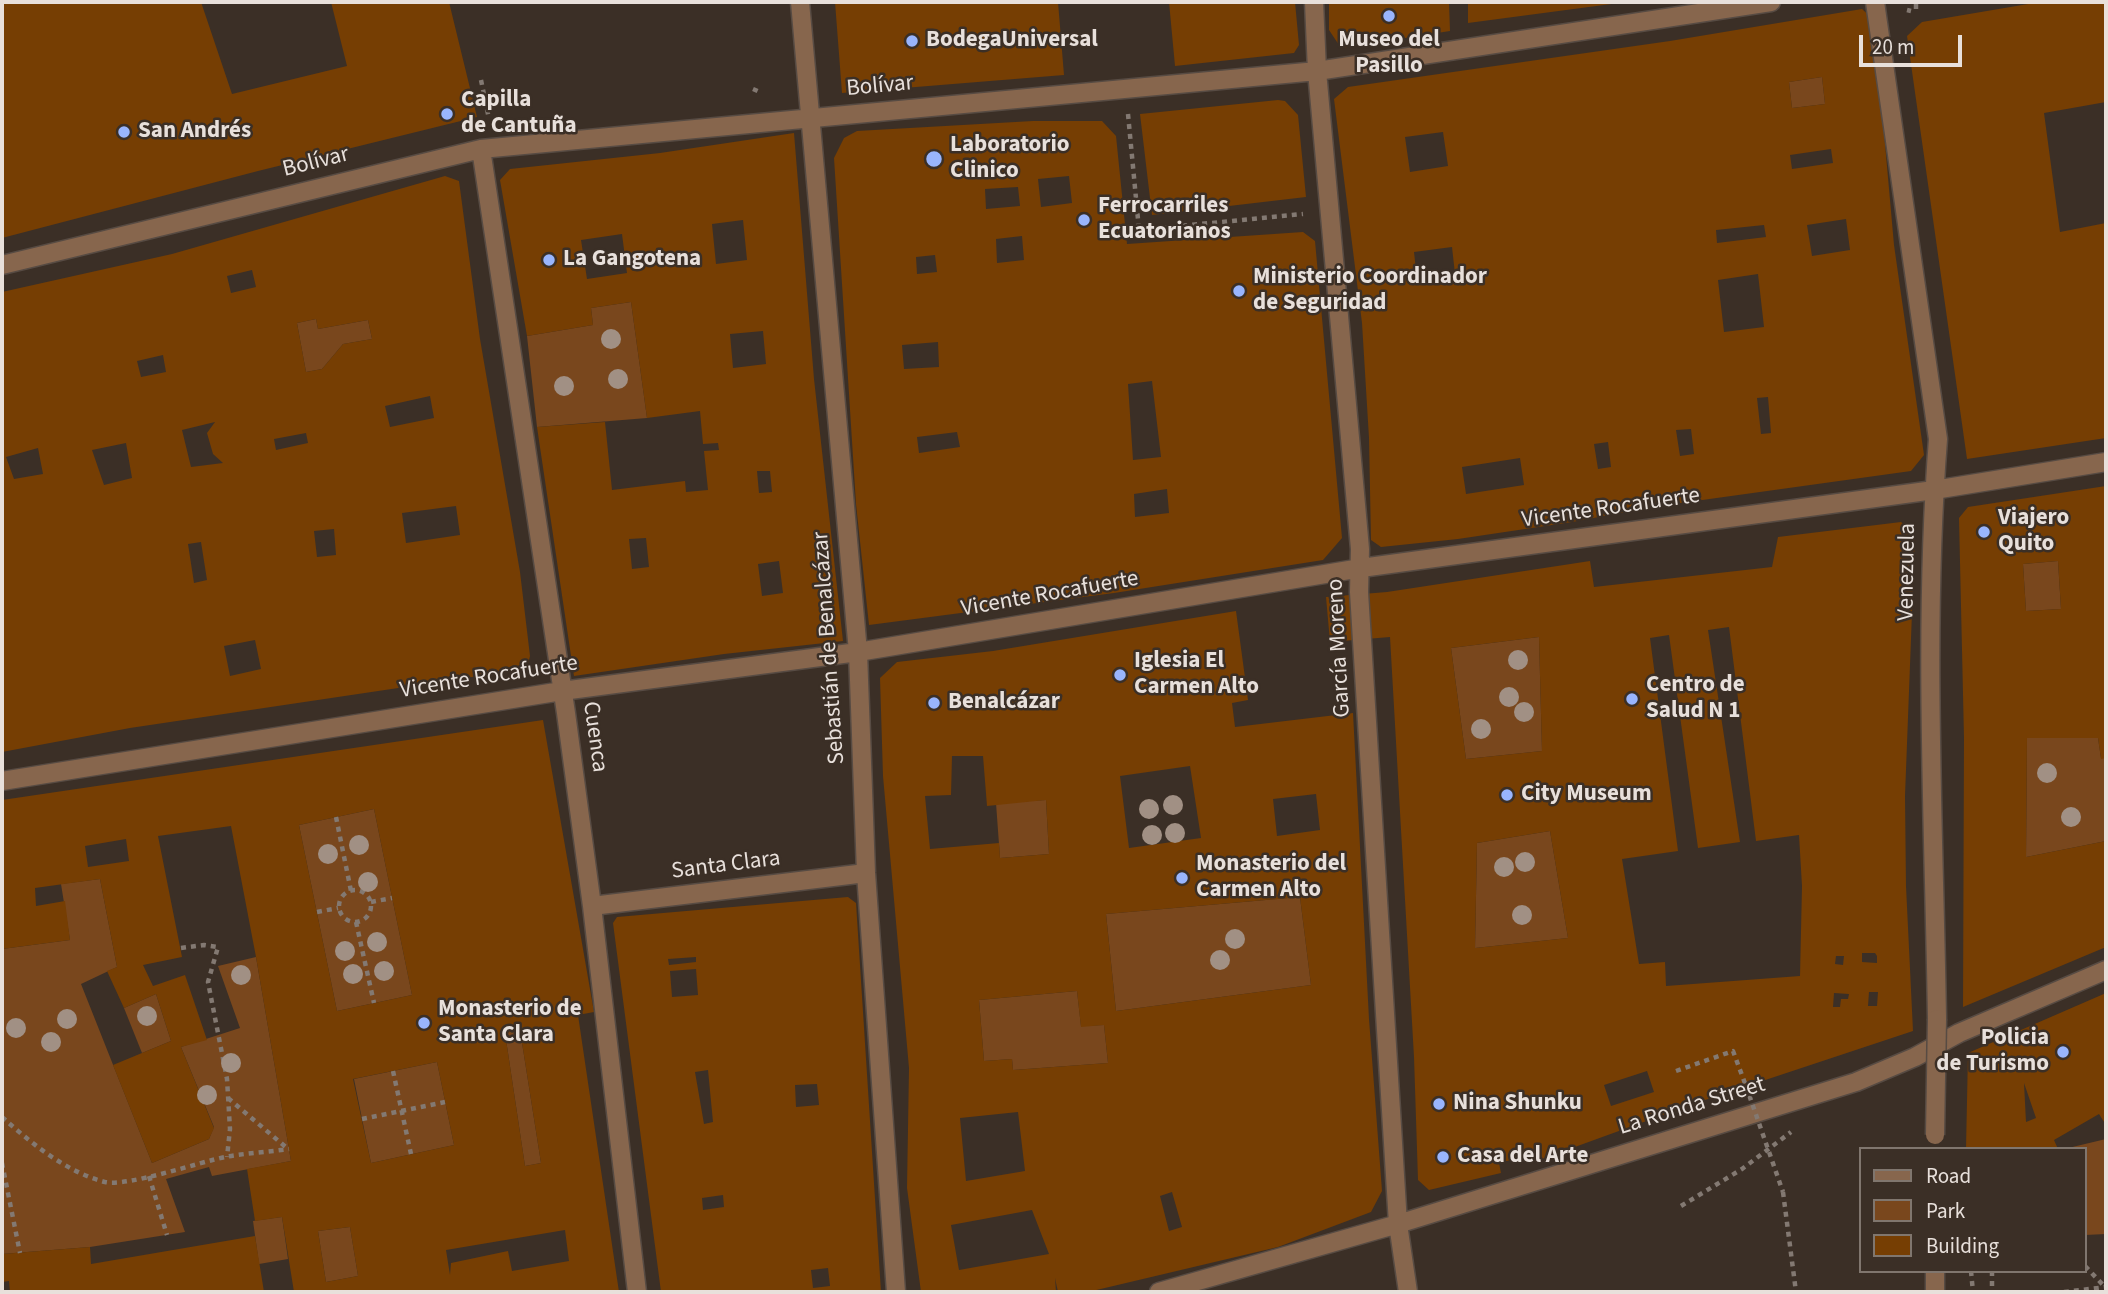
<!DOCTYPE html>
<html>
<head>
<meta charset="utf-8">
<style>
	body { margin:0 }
	#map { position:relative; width:2108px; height:1294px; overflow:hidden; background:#3b2f26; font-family:"Source Sans 3",sans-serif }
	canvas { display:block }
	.frame { position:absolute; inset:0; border:4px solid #e8e0db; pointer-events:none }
	.legend { position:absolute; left:1859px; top:1147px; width:228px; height:126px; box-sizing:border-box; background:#3b2f26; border:2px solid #80766e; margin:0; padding:9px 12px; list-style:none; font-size:21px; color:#e8e0db }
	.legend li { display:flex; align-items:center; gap:14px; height:35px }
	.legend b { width:35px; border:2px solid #80766e }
	.scale { position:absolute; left:1859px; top:35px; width:103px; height:32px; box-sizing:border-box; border:4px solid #e8e0db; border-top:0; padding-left:9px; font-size:21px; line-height:24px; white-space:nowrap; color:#e8e0db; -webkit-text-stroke:5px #3b2f26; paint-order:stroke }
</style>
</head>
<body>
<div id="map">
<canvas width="2108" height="1294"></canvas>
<div class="frame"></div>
<ul class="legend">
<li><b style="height:9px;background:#87664d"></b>Road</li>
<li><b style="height:19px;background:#79471d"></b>Park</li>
<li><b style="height:19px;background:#763e03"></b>Building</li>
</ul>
<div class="scale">20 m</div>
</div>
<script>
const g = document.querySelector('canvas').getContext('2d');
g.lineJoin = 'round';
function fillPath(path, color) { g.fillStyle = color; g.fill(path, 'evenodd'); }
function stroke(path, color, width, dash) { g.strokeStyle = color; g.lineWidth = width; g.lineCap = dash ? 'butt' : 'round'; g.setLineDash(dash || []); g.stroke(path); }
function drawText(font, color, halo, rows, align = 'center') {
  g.font = font + ' "Source Sans 3",sans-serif'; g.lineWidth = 5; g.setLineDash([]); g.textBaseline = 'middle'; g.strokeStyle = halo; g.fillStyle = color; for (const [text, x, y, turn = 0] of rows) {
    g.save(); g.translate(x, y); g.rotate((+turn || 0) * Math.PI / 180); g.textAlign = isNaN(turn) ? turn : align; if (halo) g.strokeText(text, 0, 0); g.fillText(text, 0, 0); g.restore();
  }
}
const green = new Path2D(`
	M1822,77L1825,104L1792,108L1789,82Z
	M631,302L647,418L537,427L527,336L593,325L591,308Z
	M316,319L318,329L368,320L372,339L343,344L322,369L306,372L297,323Z
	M2058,561L2061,609L2026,611L2023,564Z
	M1539,637L1542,751L1466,759L1451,648Z
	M2027,738H2098L2101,758H2106V841L2026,857Z
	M1046,800L1049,854L1000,858L996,803Z
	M374,809L412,995L337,1011L299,825Z
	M1550,831L1568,938L1475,948L1477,843Z
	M100,879L117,967L81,984L152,1163L209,1139L214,1127L181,1047L240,1028L218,966L256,957L291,1161L212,1176L209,1167L166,1179L185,1232L90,1247L2,1254V949L70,940L61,884Z
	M1300,897L1311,985L1116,1011L1106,914Z
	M1077,991L1081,1026L1104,1025L1108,1063L1013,1070L1012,1059L984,1061L979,1000Z
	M156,994L171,1041L142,1053L124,1008Z
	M520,1030L541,1163L525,1166L505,1033Z
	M437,1062L454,1145L371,1163L354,1079Z
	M2106,1139V1234L2085,1235V1149H2064Z
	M282,1217L288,1259L259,1264L253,1221Z
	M350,1227L358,1276L326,1282L318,1231Z`);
const building = new Path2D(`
	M2,2H201L232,94L347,66L331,2H449L477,117L258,171L2,238Z
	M835,2H1058L1064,75L842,93Z
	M1169,2H1295L1299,45L1294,53L1175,66Z
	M1329,2H1449L1450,31L1341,48L1329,30Z
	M1468,2H1619V3L1468,23Z
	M2040,2H2106V102L2044,113L2060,232L2106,223V438L1967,459L1907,36L1922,22Z
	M1862,9L1874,20L1894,245L1924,455L1911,471L1652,507L1572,522L1458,539L1381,547L1371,540L1369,438L1362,323L1334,99L1348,87L1670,41ZM1822,77L1825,104L1792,108L1789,82ZM1443,132L1448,166L1410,172L1405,137ZM1831,149L1833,163L1792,169L1790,155ZM1846,219L1850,250L1812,256L1807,225ZM1764,225L1766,237L1717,243L1716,230ZM1452,247L1455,274L1417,279L1414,252ZM1758,274L1764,327L1724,332L1718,280ZM1768,397L1771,433L1761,434L1757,398ZM1691,429L1694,454L1680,456L1676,430ZM1608,442L1611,467L1598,469L1594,444ZM1520,458L1524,485L1466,494L1462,467Z
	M1278,100L1285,101L1298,115L1306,197L1152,215L1140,114Z
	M1033,121H1102L1116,136L1127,244L1303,232L1315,241L1342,538L1323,560L1114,593L869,625L856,504L834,158L844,138L857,131ZM1069,176L1072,203L1041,207L1038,179ZM1018,187L1020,206L986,209L985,189ZM1022,236L1024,260L997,263L996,239ZM935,255L937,272L917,274L916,257ZM938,342L939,367L904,369L902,345ZM1152,381L1161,457L1133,460L1128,384ZM957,432L960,447L919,453L917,437ZM1167,489L1169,513L1135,517L1134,494Z
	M794,133L814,379L843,641L724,654L574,676L537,427L605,422L612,490L685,481L686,492L708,490L704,451L719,450L718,443L703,444L700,411L647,418L631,302L591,308L593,325L527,336L500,180L510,169L660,153ZM743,220L747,260L716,264L712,224ZM622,234L627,273L587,279L581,240ZM763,331L766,364L733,368L730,334ZM757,471H770L772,492L759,493ZM646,538L649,567L632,569L629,539ZM779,561L783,593L762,596L758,564Z
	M445,176L459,181L480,339L520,572L530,656L528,664L519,670L130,728L2,752V292L172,254ZM252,270L256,287L231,293L227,276ZM316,319L318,329L368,320L372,339L343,344L322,369L306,372L297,323ZM163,355L166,372L141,377L137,361ZM430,396L434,418L390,427L385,406ZM215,422L207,433L213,454L223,463L191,467L182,430ZM306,433L308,443L276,450L274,439ZM126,443L132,478L104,485L92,450ZM38,448L43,474L14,479L6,457ZM456,506L460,535L406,543L402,513ZM334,529L336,555L317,557L314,531ZM201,542L207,580L194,583L188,544ZM255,640L261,669L230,676L224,646Z
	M2106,486V758L2101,759L2098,738H2027L2026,857L2106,841V947L1963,1007L1964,738L1959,518L1968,507ZM2058,561L2061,609L2026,611L2023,564Z
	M1901,522L1915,534L1905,796L1906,886L1913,1031L1696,1103L1528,1164L1526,1156L1499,1163L1501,1173L1429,1190L1418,1180L1414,1057L1390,637L1330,642L1326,597L1387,592L1590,561L1594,587L1772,567L1778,537ZM1729,627L1756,841L1799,835L1802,886L1800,976L1666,986L1665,962L1639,964L1622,859L1678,851L1650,638L1669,635L1698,848L1740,842L1708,630ZM1539,637L1542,751L1466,759L1451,648ZM1550,831L1568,938L1475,948L1477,843ZM1862,953H1875L1877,956V963L1862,962ZM1836,956H1844L1843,965L1835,964ZM1869,992H1878L1877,1006H1868ZM1834,993L1849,994L1848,999H1841L1840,1007H1833ZM1647,1071L1654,1092L1611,1106L1604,1085Z
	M1236,611L1248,700L1232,703L1235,727L1353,713L1369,1019L1382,1191L1371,1212L1278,1247L1088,1292H1058L1055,1278L1056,1292H921L907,1188L909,1068L883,776L880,678L897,662L993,651ZM952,756H983L987,806L1046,800L1049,854L1000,858L999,843L930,849L925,796L951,795ZM1190,766L1201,838L1129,848L1120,776ZM1316,794L1320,830L1277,836L1273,799ZM1300,897L1311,985L1116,1011L1106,914ZM1077,991L1081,1027L1104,1025L1108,1063L1013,1070L1012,1059L984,1061L979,1000ZM1018,1112L1025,1171L966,1181L960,1118ZM1172,1192L1182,1227L1169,1231L1160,1196ZM1032,1210L1049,1254L959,1270L951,1225Z
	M543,720L594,1012L578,1015L619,1292H294L282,1217L255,1221L247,1169L291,1161L256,957L231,826L158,836L182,957L143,965L153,986L185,975L207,1040L181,1047L214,1128L209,1139L152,1163L113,1065L171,1041L156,994L124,1008L107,971L117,967L100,879L35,888L36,906L65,901L70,940L2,949V800ZM374,809L412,995L337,1011L299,825ZM126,839L129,861L88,867L85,846ZM520,1030L541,1163L525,1166L505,1033ZM437,1062L454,1145L371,1163L353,1079ZM350,1227L358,1276L326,1282L318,1231ZM565,1230L569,1261L512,1271L508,1251L451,1263L450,1275L446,1250Z
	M848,897L856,903L881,1292H661L613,923L617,917ZM696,957V962L669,965L668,959ZM696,969L698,995L672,997L670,971ZM708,1070L713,1122L704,1124L695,1072ZM817,1084L819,1105L796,1107L795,1085ZM723,1195L724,1207L703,1210L702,1198ZM828,1268L830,1286L813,1288L811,1270Z
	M2106,993V1125L2099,1114L2054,1140L2058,1149H1966L1968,1053ZM2024,1083L2036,1118L2026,1122Z
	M255,1236L264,1292H10L9,1281L2,1282V1254L90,1247L91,1264Z`);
const path = new Path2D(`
	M1916,9V3
	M1907,10L1911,11
	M481,80L489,119
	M753,89L760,92
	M1128,114L1139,230L1303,214
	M336,817L351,891
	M339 906a16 16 0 1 1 32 0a16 16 0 1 1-32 0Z
	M371,902L392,898
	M317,912L338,908
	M356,922L374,1003
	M181,948L204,945L218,947L208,982L227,1079L230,1129L227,1157
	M393,1071L411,1154
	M1676,1071L1733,1051L1746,1086
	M228,1098L288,1149
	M2,1117C31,1143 66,1172 105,1182C127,1187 200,1162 225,1157C246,1153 268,1152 289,1149
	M362,1119L445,1102
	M2,1163L20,1253
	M149,1176L167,1235
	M1783,1192L1796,1292
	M1681,1206L1742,1169L1791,1132
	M2085,1266L2105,1287
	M1971,1271L1973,1292
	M1992,1271V1292
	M2064,1292L2106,1287`);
const minor = new Path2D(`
	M800,2L858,652L866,873L896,1292
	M1314,2L1317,71L1360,549L1359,592L1398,1224L1408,1292
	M1875,2L1938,439C1923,632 1934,826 1937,1019
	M481,149L566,713L592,906L637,1292
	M2,265L481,149L1317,71L1771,2
	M2,781L562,691L858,652L1361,568L1934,490L2106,462
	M592,906L866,873
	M1159,1292L1398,1224L1856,1082L1915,1057L1959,1033L2106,970
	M1935,1292V1271`);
const pathBridge = new Path2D(`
	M1746,1086L1783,1192`);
const minorBridge = new Path2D(`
	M1935,1135L1937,1019`);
const trees = [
	[611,339],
	[618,379],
	[564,386],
	[1518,660],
	[1509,697],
	[1524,712],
	[1481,729],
	[2047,773],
	[1173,805],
	[1149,809],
	[2071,817],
	[1175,833],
	[1152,835],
	[359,845],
	[328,854],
	[1525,862],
	[1504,867],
	[368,882],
	[1522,915],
	[1235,939],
	[377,942],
	[345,951],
	[1220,960],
	[384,971],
	[353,974],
	[241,975],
	[147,1016],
	[67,1019],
	[16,1028],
	[51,1042],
	[231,1063],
	[207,1095]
];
const markers = [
	[1389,16,7,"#99b5fd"],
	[912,41,7,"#99b5fd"],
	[447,114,7,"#99b5fd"],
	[124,132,7,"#99b5fd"],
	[934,159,9,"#99b5fd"],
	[1084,220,7,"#99b5fd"],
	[549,260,7,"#99b5fd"],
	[1239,291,7,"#99b5fd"],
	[1984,532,7,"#99b5fd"],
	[1120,675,7,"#99b5fd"],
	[1632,699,7,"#99b5fd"],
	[934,703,7,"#99b5fd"],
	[1507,795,7,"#99b5fd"],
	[1182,878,7,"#99b5fd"],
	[424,1023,7,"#99b5fd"],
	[2063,1052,7,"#99b5fd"],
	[1439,1104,7,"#99b5fd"],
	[1443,1157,7,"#99b5fd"]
];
const poiNames = [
	["BodegaUniversal",926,41],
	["Museo del",1389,41,"center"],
	["Pasillo",1389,67,"center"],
	["Capilla",461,101],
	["de Cantuña",461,127],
	["San Andrés",138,132],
	["Laboratorio",950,146],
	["Clinico",950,172],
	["Ferrocarriles",1098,207],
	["Ecuatorianos",1098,233],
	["La Gangotena",563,260],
	["Ministerio Coordinador",1253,278],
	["de Seguridad",1253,304],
	["Viajero",1998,519],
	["Quito",1998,545],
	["Iglesia El",1134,662],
	["Carmen Alto",1134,688],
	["Centro de",1646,686],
	["Salud N 1",1646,712],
	["Benalcázar",948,703],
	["City Museum",1521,795],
	["Monasterio del",1196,865],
	["Carmen Alto",1196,891],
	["Monasterio de",438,1010],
	["Santa Clara",438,1036],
	["Policia",2049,1039,"right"],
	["de Turismo",2049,1065,"right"],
	["Nina Shunku",1453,1104],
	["Casa del Arte",1457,1157]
];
const streetNames = [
	["Bolívar",880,87,-5],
	["Bolívar",316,163,-14],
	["Vicente Rocafuerte",1611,509,-8],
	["Venezuela",1908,572,-89],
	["Vicente Rocafuerte",1050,595,-10],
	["Sebastián de Benalcázar",830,648,-94],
	["García Moreno",1340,648,-93],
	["Vicente Rocafuerte",489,678,-9],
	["Cuenca",594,737,82],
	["Santa Clara",726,866,-7],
	["La Ronda Street",1692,1107,-17]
];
fillPath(green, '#79471d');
fillPath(building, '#763e03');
stroke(minor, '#574b43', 21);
stroke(path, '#837972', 4.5, [5, 5]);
stroke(minor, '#87664d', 18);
stroke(minorBridge, '#574b43', 21, []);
stroke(pathBridge, '#837972', 4.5, [5, 5]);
stroke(minorBridge, '#87664d', 18);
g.fillStyle = '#a19084';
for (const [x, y] of trees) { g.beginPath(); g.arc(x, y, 10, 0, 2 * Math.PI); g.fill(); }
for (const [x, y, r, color] of markers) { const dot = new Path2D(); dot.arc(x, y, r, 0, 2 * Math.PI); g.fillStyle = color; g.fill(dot); stroke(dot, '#3b2f26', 2.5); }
drawText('bold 23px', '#e8e0db', '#3b2f26', poiNames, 'left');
drawText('23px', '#e8e0db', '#3b2f26', streetNames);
</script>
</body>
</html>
